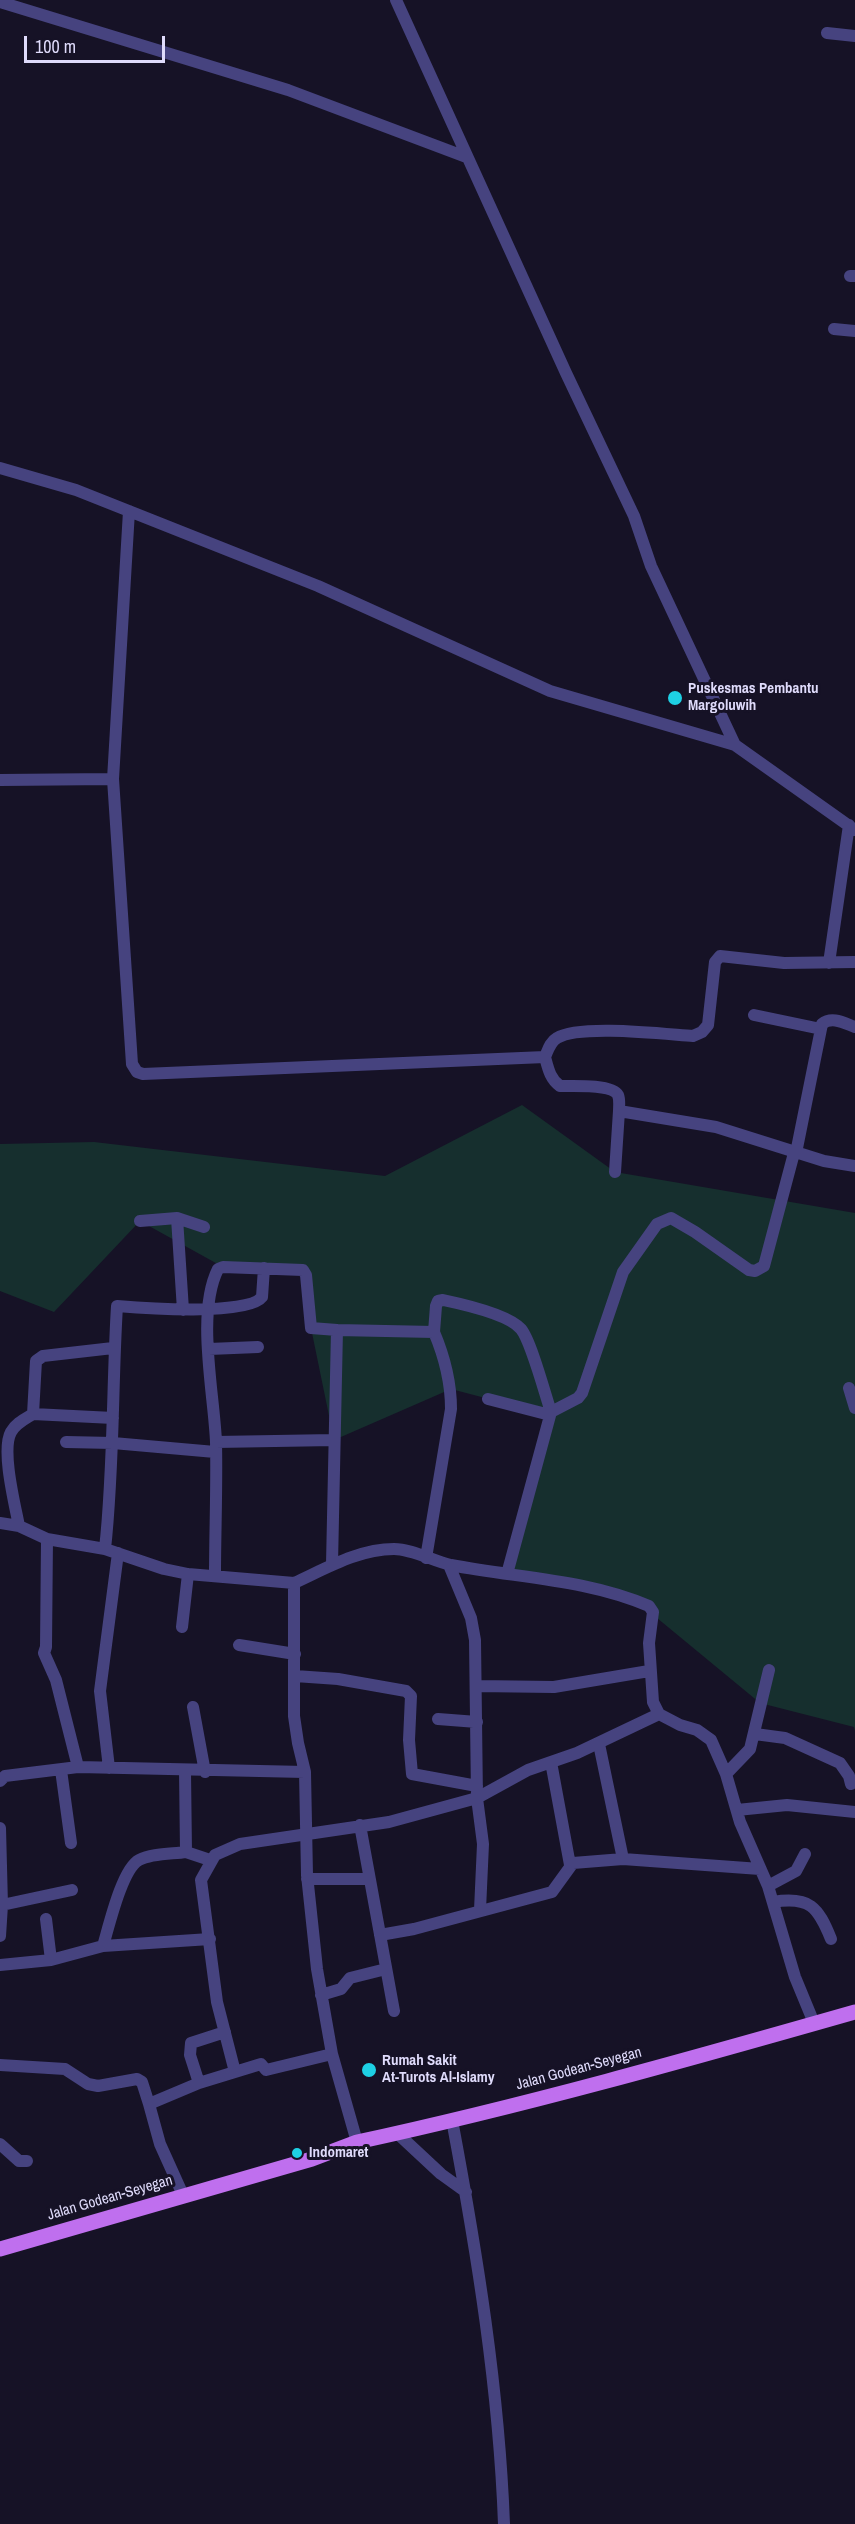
<!DOCTYPE html>
<html>
<head>
<meta charset="utf-8">
<style>
	body { margin:0 }
	#map { position:relative; width:855px; height:2524px; overflow:hidden; background:#161226; font-family:"Archivo Narrow",sans-serif }
	canvas { display:block }
	.scale { position:absolute; left:24px; top:36px; width:141px; height:27px; box-sizing:border-box; border:3px solid #dfdbfb; border-top:0; padding-left:8px; font-size:18px; line-height:21px; white-space:nowrap; color:#dfdbfb; -webkit-text-stroke:4px #161226; paint-order:stroke }
</style>
</head>
<body>
<div id="map">
<canvas width="855" height="2524"></canvas>
<div class="scale">100 m</div>
</div>
<script>
const g = document.querySelector('canvas').getContext('2d');
g.lineJoin = 'round';
function fillPath(path, color) { g.fillStyle = color; g.fill(path, 'evenodd'); }
function stroke(path, color, width, dash) { g.strokeStyle = color; g.lineWidth = width; g.lineCap = dash ? 'butt' : 'round'; g.setLineDash(dash || []); g.stroke(path); }
function drawText(font, color, halo, rows, align = 'center') {
  g.font = font + ' "Archivo Narrow",sans-serif'; g.lineWidth = 6; g.setLineDash([]); g.textBaseline = 'middle'; g.strokeStyle = halo; g.fillStyle = color; for (const [text, x, y, turn = 0] of rows) {
    g.save(); g.translate(x, y); g.rotate((+turn || 0) * Math.PI / 180); g.textAlign = isNaN(turn) ? turn : align; if (halo) g.strokeText(text, 0, 0); g.fillText(text, 0, 0); g.restore();
  }
}
const green = new Path2D(`
	M522,1105L615,1172L855,1213V1731L854,1727L760,1703L634,1599L507,1574L550,1415L451,1389L334,1440L311,1328L306,1275L223,1267L140,1221L54,1312L0,1291V1144L94,1142L385,1176Z`);
const minor = new Path2D(`
	M396,0L566,373L634,516L651,566L735,745
	M0,2L288,90L466,157
	M827,33L855,36
	M850,276H855
	M834,329L855,331
	M0,468L76,490L318,586L550,691L735,745L855,830
	M129,511L113,779L132,1064L137,1072L143,1074L545,1057C548,1050 550,1042 557,1038C579,1024 664,1034 693,1036L702,1032L708,1025L715,962L720,956L784,963L855,962
	M0,780L113,779
	M829,963L849,825
	M754,1015L821,1029
	M545,1057C548,1068 550,1079 560,1086C572,1086 612,1084 618,1095C620,1100 619,1106 619,1111L716,1127L824,1161L855,1166
	M796,1153L822,1024C832,1016 844,1023 855,1027
	M615,1172L619,1111
	M177,1218L183,1310
	M140,1221L177,1218L204,1227
	M337,1330L434,1332L436,1306L438,1301L443,1300C462,1304 508,1314 521,1329C531,1341 545,1394 551,1412L578,1398L582,1393L623,1272L657,1224L671,1218L695,1232L749,1270L755,1271L764,1266L794,1153
	M209,1349L258,1347
	M849,1388L855,1408
	M488,1399L550,1415
	M33,1414L113,1418
	M66,1442L113,1443L215,1452
	M216,1442L334,1440
	M0,1523L19,1526L47,1539L105,1549L164,1569L188,1574L294,1583V1716L298,1743L305,1772L307,1875L317,1969L332,2054L357,2142
	M19,1526C15,1505 1,1450 11,1432C16,1423 25,1419 33,1414L36,1361L43,1356L113,1348
	M47,1539L46,1647L44,1653L56,1680L78,1767
	M105,1549C114,1468 112,1387 117,1306C141,1308 248,1316 262,1297L264,1268
	M426,1558L451,1409C451,1381 445,1358 434,1332
	M507,1574L551,1412
	M215,1576C215,1532 217,1487 216,1442C214,1393 196,1313 218,1269L223,1267L303,1270L306,1275L311,1328L337,1330L332,1564
	M294,1583C325,1569 358,1549 394,1549C412,1549 433,1561 451,1565C518,1578 586,1579 649,1606L653,1612L649,1643L653,1702L659,1714L680,1725L697,1730L711,1740L726,1774L740,1822L768,1886L795,1977L814,2023
	M182,1627L188,1574
	M239,1645L295,1654
	M295,1676L338,1679L406,1691L411,1696L409,1740L412,1774L477,1786
	M476,1686L554,1687L649,1671
	M193,1707L205,1772
	M438,1719L477,1722
	M755,1734L785,1738L840,1763L849,1776L851,1784
	M599,1744L623,1859
	M551,1762L570,1865
	M109,1768L100,1691L118,1553
	M61,1770L71,1843
	M726,1774L750,1749L769,1670
	M0,1781L5,1776L78,1767L305,1772
	M737,1810L787,1805L855,1812
	M360,1825L394,2011
	M0,1828L2,1905L0,1936
	M186,1852L210,1860
	M307,1879H369
	M768,1886L796,1871L805,1854
	M773,1902C810,1896 818,1907 831,1939
	M2,1905L72,1890
	M480,1910L483,1844L477,1798L528,1770L577,1753L659,1714
	M46,1919L51,1960
	M380,1935L414,1929L552,1892L573,1863L623,1859L760,1869
	M103,1946C109,1926 122,1869 139,1860C152,1853 172,1854 186,1852L185,1771
	M0,1965L51,1960L103,1946L210,1939
	M321,1995L341,1989L350,1978L386,1969
	M0,2065L65,2069L88,2084L98,2086L137,2079L142,2082L149,2104L199,2083L261,2064L266,2070L332,2054
	M235,2072L217,2002L201,1880L215,1855L240,1844L389,1822L477,1798L475,1640L471,1618L449,1565
	M199,2083L190,2055L191,2043L225,2032
	M149,2104L160,2144L183,2195
	M452,2120C477,2253 499,2389 504,2524
	M397,2133L441,2174L466,2192
	M0,2144L19,2161H27`);
const major = new Path2D(`
	M0,2249L312,2159L357,2142C524,2106 690,2059 855,2012`);
const markers = [
	[675,698,8,"#1ed0e4"],
	[369,2070,8,"#1ed0e4"],
	[297,2153,6,"#1ed0e4"]
];
const poiNames = [
	["Puskesmas Pembantu",688,689],
	["Margoluwih",688,706],
	["Rumah Sakit",382,2061],
	["At-Turots Al-Islamy",382,2078],
	["Indomaret",309,2153]
];
const streetNames = [
	["Jalan Godean-Seyegan",579,2069,-15],
	["Jalan Godean-Seyegan",110,2198,-16]
];
fillPath(green, '#162f2e');
stroke(minor, '#46437f', 12);
stroke(major, '#bf6fee', 15);
for (const [x, y, r, color] of markers) { const dot = new Path2D(); dot.arc(x, y, r, 0, 2 * Math.PI); g.fillStyle = color; g.fill(dot); stroke(dot, '#161226', 2); }
drawText('bold 15px', '#dfdbfb', '#161226', poiNames, 'left');
drawText('15px', '#dfdbfb', '#161226', streetNames);
</script>
</body>
</html>
